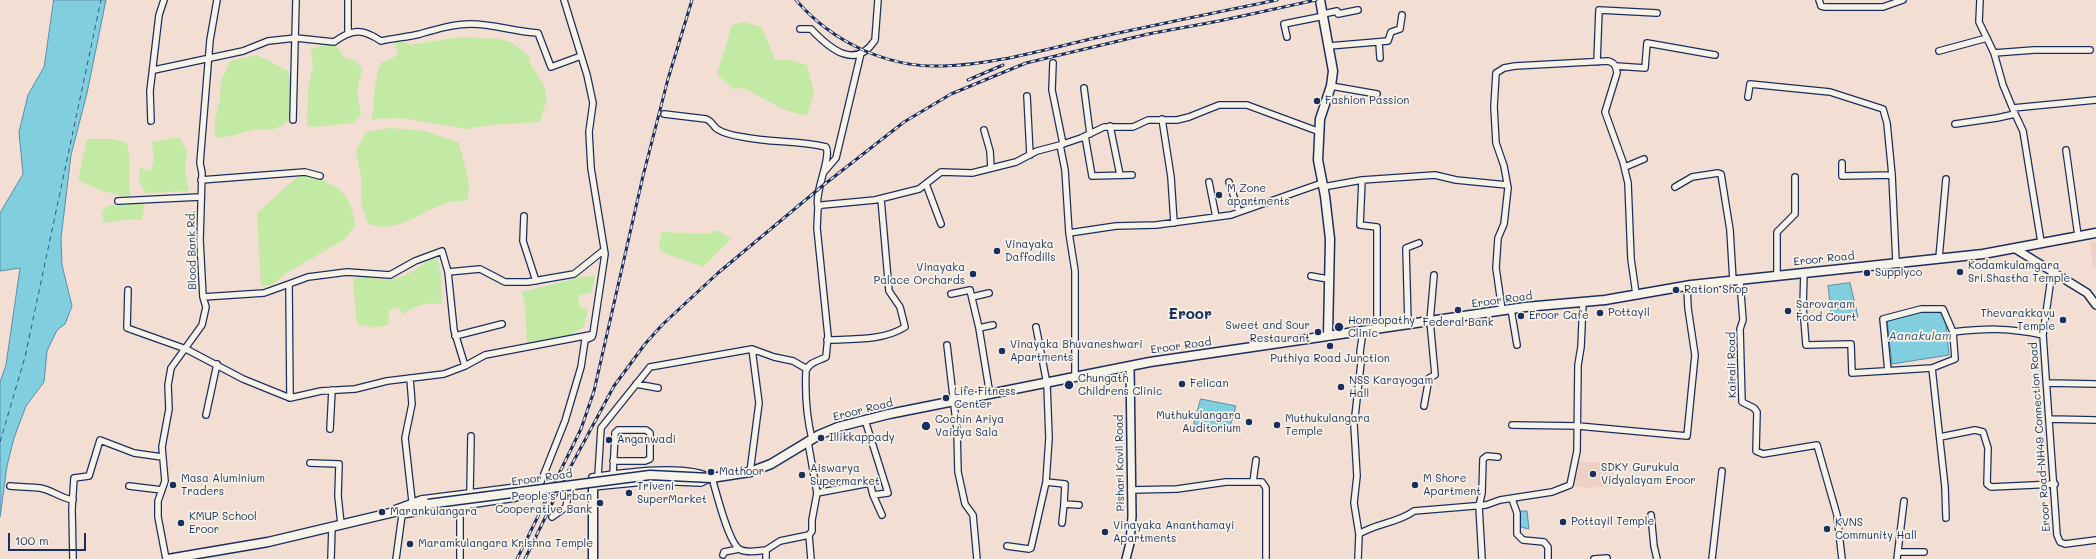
<!DOCTYPE html>
<html>
<head>
<meta charset="utf-8">
<style>
	body { margin:0 }
	#map { position:relative; width:2096px; height:559px; overflow:hidden; background:#f2ded3; font-family:Mali,sans-serif }
	canvas { display:block }
	.scale { position:absolute; left:8px; top:533px; width:78px; height:18px; box-sizing:border-box; border:2px solid #1b2f5e; border-top:0; padding-left:5px; font-size:12px; line-height:14px; white-space:nowrap; color:#1b2f5e; -webkit-text-stroke:3px #f7f3e8; paint-order:stroke }
</style>
</head>
<body>
<div id="map">
<canvas width="2096" height="559"></canvas>
<div class="scale">100 m</div>
</div>
<script>
const g = document.querySelector('canvas').getContext('2d');
g.lineJoin = 'round';
function fillPath(path, color) { g.fillStyle = color; g.fill(path, 'evenodd'); }
function stroke(path, color, width, dash) { g.strokeStyle = color; g.lineWidth = width; g.lineCap = dash ? 'butt' : 'round'; g.setLineDash(dash || []); g.stroke(path); }
function drawText(font, color, halo, rows, align = 'center') {
  g.font = font + ' Mali,sans-serif'; g.lineWidth = 3.5; g.setLineDash([]); g.textBaseline = 'middle'; g.strokeStyle = halo; g.fillStyle = color; for (const [text, x, y, turn = 0] of rows) {
    g.save(); g.translate(x, y); g.rotate((+turn || 0) * Math.PI / 180); g.textAlign = isNaN(turn) ? turn : align; if (halo) g.strokeText(text, 0, 0); g.fillText(text, 0, 0); g.restore();
  }
}
const built = new Path2D(`
	M2090,242H2096V267H2093Z
	M1576,462H1614L1610,486L1589,488L1572,486Z`);
const green = new Path2D(`
	M743,22L762,27L775,60H790L807,65L814,92L807,116L785,110L743,88L733,89L717,74L732,25Z
	M460,37L499,39L511,42L529,56L531,65L544,85L547,99L540,122L490,125L466,129L401,118L372,119C375,100 373,82 381,63L390,60L398,54L394,38L410,45Z
	M334,42L345,58L357,61L362,69L357,92L361,115L353,123L316,127L307,126L308,88L313,66L311,49Z
	M257,55L288,71L296,89V106L286,123L272,130L256,129L231,136L215,138V119L220,99L221,81L230,61Z
	M390,128L425,131L459,143L469,182L468,200C461,201 453,201 447,203C418,212 399,234 368,224L361,202V177L356,151L366,132Z
	M172,138H180L187,152L185,170L189,191L146,193L139,181L140,168L151,171L154,159L152,142Z
	M87,139H111L127,143L129,153L130,198L99,190L78,180Z
	M309,173C339,188 350,190 355,225L345,239L285,274L272,285L261,286L257,213L296,178Z
	M145,202L142,220L134,219L104,223L102,212L110,205Z
	M717,230L731,239L703,267L661,252L659,244L662,232L708,234Z
	M436,254L441,273L442,304C425,302 417,305 403,314L398,307L389,311L388,325L374,328L357,324L353,283L357,273C393,287 408,277 436,254Z
	M595,276L592,292L578,296L580,307L588,309L584,326L568,337L527,345C525,327 528,308 521,292L582,277Z`);
const water = new Path2D(`
	M54,0H106L87,93L71,155L61,238L62,265L72,306L65,324L57,330L47,351L44,382L26,406L14,438L7,466L0,517V382L6,365L20,268L0,271V213L23,174L19,132L28,95L44,67Z
	M1850,283L1858,317L1832,318L1828,286Z
	M1927,310L1945,314L1949,355L1892,364L1887,319Z
	M1201,399L1236,406L1228,433L1194,424Z
	M1519,511H1527L1529,529L1520,527Z`);
const ferry = new Path2D(`
	M0,442L25,357L101,0`);
const minor = new Path2D(`
	M1819,0L1821,6L1825,7H1883L1903,0
	M1980,0L1979,22L1994,53L2003,85L2015,114
	M1323,14L1337,11L1338,14L1358,10
	M800,29H811C829,48 855,71 875,40L878,0
	M348,32V0
	M1287,37L1284,24L1324,16
	M1379,42L1380,58
	M1329,46L1388,41L1391,32L1400,29L1402,15
	M1939,51L1987,38
	M1994,53L2034,50H2090
	M1597,62L1599,10L1657,13
	M1053,63L1052,90L1063,144
	M1616,66L1645,68L1647,43L1715,55
	M154,70L243,51L268,41L296,38L334,42C352,29 362,28 381,41C394,38 408,37 420,34C437,29 454,24 471,24C494,24 515,32 538,33L551,67L581,56
	M1331,86L1377,94
	M1084,88L1090,134
	M1027,96L1030,155
	M1748,97L1750,84L1830,92L1883,109L1887,123L1892,175
	M2013,108L2096,100
	M664,114L706,119C712,121 712,125 717,129C723,133 736,136 743,137C771,143 798,140 826,147C832,157 814,192 818,207
	M1162,119L1171,177L1174,223
	M293,120L296,0
	M151,121L150,91L159,15L164,0
	M1955,124L1997,118L2015,114L2023,131L2041,242
	M1110,126L1120,175
	M984,130L990,151L991,168
	M1085,136L1092,176L1132,175
	M1060,145L1081,138L1104,127H1133L1148,120H1177L1189,117L1219,105H1247L1320,132
	M2066,150L2078,236
	M1842,163V176L1892,175L1896,262
	M1625,167L1644,159
	M824,172L836,158L861,53
	M201,180L305,172L320,176
	M1362,180L1435,175L1456,180L1507,185
	M1209,182L1216,217
	M1229,182L1239,212
	M926,184L941,224
	M1323,187L1362,180L1360,225L1377,227V329
	M1675,187L1692,177L1718,173L1721,174L1730,230L1733,281
	M118,201L200,197
	M524,216L523,241L536,281
	M1069,233L1116,226L1156,225L1231,215L1322,183
	M1939,258L1946,179
	M2052,271L2043,335L2057,535L2060,542L2065,544L2096,540
	M1804,272L1803,307L1806,345L1851,344L1852,373L1932,368L1955,359L1953,332C1987,328 2009,328 2043,335
	M1777,275V232L1795,214V177
	M1311,276L1328,279
	M1740,281L1743,320L1740,329L1742,402L1754,408L1757,412L1756,451L1763,454L1817,445L1837,515L1842,559
	M128,290L127,328L186,349L243,379L290,398L289,284L308,277L347,272L390,275L415,261L442,251L448,272L480,269L505,282H528L574,274L604,250
	M951,294L970,290L979,328L990,395
	M203,297L264,293L289,284
	M972,297L989,293
	M1511,309L1517,345
	M1502,310L1496,268L1498,238L1504,224L1508,188L1504,166L1496,143L1494,107L1496,73L1504,68L1515,66L1608,61C1615,63 1616,66 1617,73L1605,112L1623,162L1628,183L1631,259L1636,294
	M1408,324L1406,248L1419,243
	M1036,327L1047,384L1049,438L1046,482L1065,484L1064,504L1079,505
	M979,328L993,325
	M455,336L502,324
	M827,340C853,339 883,341 905,327L900,307L889,291L881,199
	M947,345L957,430L958,472L965,504L973,515L977,559
	M752,349L774,357L793,361L807,369
	M465,366L485,355L590,335
	M1932,368L1945,487L1946,518
	M1888,371L1883,319L1921,309H1943L1953,332
	M410,378L412,404L405,438L412,501
	M2047,383L2096,384
	M636,384L658,388
	M290,398L321,391L355,389L387,381L444,374L465,366L454,330L448,272
	M1424,406L1429,378L1435,375L1430,321L1434,275
	M206,415L217,364
	M2049,419L2096,420
	M1512,425L1578,426L1687,436L1695,355L1688,308L1687,286
	M330,429L332,390
	M1940,437L1975,430L1983,432L1988,448L1987,484L1991,487L2055,484
	M812,439C806,415 805,395 806,371C809,362 819,361 826,357L828,336L817,228L818,207L822,205L875,200L919,189L941,172L972,173L1016,162L1037,151L1060,145L1065,170L1069,233L1075,271V377
	M310,463L339,464L338,496L341,524
	M613,474L615,433L618,430H646L650,433V459L645,461H613
	M598,476L601,428L650,367L752,349L759,403L750,472
	M592,477C620,473 688,463 711,478L701,483L654,481L593,487
	M712,478C716,491 729,546 741,550C748,553 759,551 766,550V559
	M1253,482L1256,460
	M10,486C20,487 30,487 40,488C52,490 60,498 73,500
	M129,486L162,490
	M1131,490L1177,489L1226,482H1262L1266,488V559
	M470,492L471,436
	M817,493L870,483L873,495L888,493L865,420
	M873,495L882,515
	M1512,499L1517,513V534L1523,540L1544,542L1548,547V559
	M394,509L421,499L540,484L565,421L581,367L585,340L592,337L593,334L605,254L591,168L589,132L593,103L587,75L564,0
	M1651,515L1654,546L1657,559
	M552,517L566,507L570,485
	M1062,523L1064,504
	M1359,534C1377,523 1398,523 1414,511L1486,505L1500,500L1552,492L1570,485L1577,451L1578,365L1581,347L1583,302
	M809,535L811,559
	M1007,546L1029,549L1031,548L1046,482
	M766,550L780,541L809,535L812,531V520L817,493L808,442
	M1898,552H1924
	M723,555L724,552L739,549
	M73,559L72,509L74,478L89,476L100,440L134,453L162,457
	M166,559L158,517V501L165,481L162,447L169,409L168,385L171,368L202,325L206,307L203,297L200,240L202,173L200,163L210,40L217,0
	M331,559L332,526
	M396,559L402,515L516,498V490
	M460,559V507
	M1358,559L1359,534L1354,503L1357,476L1354,425L1361,363L1360,352L1363,331
	M1482,559L1479,506L1482,493L1483,459L1487,456L1498,457
	M1594,559L1607,558
	M1712,559L1722,471
	M1897,559L1904,501`);
const tertiary = new Path2D(`
	M2014,248L2087,293L2096,305
	M1126,559L1130,543L1132,516L1130,366`);
const secondary = new Path2D(`
	M1320,0L1333,71L1331,86L1320,119L1318,160L1325,196L1330,239L1328,335
	M711,478L750,472L771,464L819,435L838,427L889,414L1150,362L1525,307L1605,300L1691,285L1983,254L2096,233
	M593,487V559
	M168,559L268,542L428,504`);
const rail = new Path2D(`
	M796,0C832,42 887,68 943,66C995,65 1049,48 1100,37C1159,24 1218,12 1277,0
	M968,80L1003,65
	M517,559L581,429L594,391L643,176L668,79L692,0
	M525,559L564,479L614,386L645,344L662,325L718,273L821,187L904,122L951,94L1026,63L1148,34L1219,21L1316,0`);
const secondaryBridge = new Path2D(`
	M428,504L650,475L711,478`);
const markers = [
	[1317,101,4,"#1b2f5e"],
	[1219,195,4,"#1b2f5e"],
	[997,251,4,"#1b2f5e"],
	[1960,272,4,"#1b2f5e"],
	[1867,273,4,"#1b2f5e"],
	[973,274,4,"#1b2f5e"],
	[1676,290,4,"#1b2f5e"],
	[1458,310,4,"#1b2f5e"],
	[1788,311,4,"#1b2f5e"],
	[1600,313,4,"#1b2f5e"],
	[1521,316,4,"#1b2f5e"],
	[2063,320,4,"#1b2f5e"],
	[1339,327,5,"#1b2f5e"],
	[1318,332,4,"#1b2f5e"],
	[1330,346,4,"#1b2f5e"],
	[1002,351,4,"#1b2f5e"],
	[1182,384,4,"#1b2f5e"],
	[1069,385,5,"#1b2f5e"],
	[1341,387,4,"#1b2f5e"],
	[946,398,4,"#1b2f5e"],
	[1249,422,4,"#1b2f5e"],
	[1277,425,4,"#1b2f5e"],
	[926,426,5,"#1b2f5e"],
	[821,438,4,"#1b2f5e"],
	[609,440,4,"#1b2f5e"],
	[711,472,4,"#1b2f5e"],
	[1593,474,4,"#1b2f5e"],
	[802,475,4,"#1b2f5e"],
	[173,485,4,"#1b2f5e"],
	[1415,485,4,"#1b2f5e"],
	[629,493,4,"#1b2f5e"],
	[600,503,4,"#1b2f5e"],
	[382,512,4,"#1b2f5e"],
	[1563,522,4,"#1b2f5e"],
	[181,523,4,"#1b2f5e"],
	[1827,529,4,"#1b2f5e"],
	[1105,532,4,"#1b2f5e"],
	[410,544,4,"#1b2f5e"]
];
const poiNames = [
	["Fashion Passion",1325,101],
	["M Zone",1227,189],
	["apartments",1227,202],
	["Vinayaka",1005,245],
	["Daffodills",1005,258],
	["Kodamkulamgara",1968,266],
	["Sri.Shastha Temple",1968,279],
	["Vinayaka",965,268,"right"],
	["Palace Orchards",965,281,"right"],
	["Supplyco",1875,273],
	["Ration Shop",1684,290],
	["Sarovaram",1796,305],
	["Food Court",1796,318],
	["Pottayil",1608,313],
	["Thevarakkavu",2055,314,"right"],
	["Temple",2055,327,"right"],
	["Eroor Cafe",1529,316],
	["Homeopathy",1348,321],
	["Clinic",1348,334],
	["Federal Bank",1458,323,"center"],
	["Sweet and Sour",1310,326,"right"],
	["Restaurant",1310,339,"right"],
	["Vinayaka Bhuvaneshwari",1010,345],
	["Apartments",1010,358],
	["Puthiya Road Junction",1330,359,"center"],
	["Chungath",1078,379],
	["Childrens Clinic",1078,392],
	["NSS Karayogam",1349,381],
	["Hall",1349,394],
	["Felican",1190,384],
	["Life Fitness",954,392],
	["Center",954,405],
	["Muthukulangara",1241,416,"right"],
	["Auditorium",1241,429,"right"],
	["Muthukulangara",1285,419],
	["Temple",1285,432],
	["Cochin Ariya",935,420],
	["Vaidya Sala",935,433],
	["Illikkappady",829,438],
	["Anganwadi",617,440],
	["SDKY Gurukula",1601,468],
	["Vidyalayam Eroor",1601,481],
	["Aiswarya",810,469],
	["Supermarket",810,482],
	["Mathoor",719,472],
	["Masa Aluminium",181,479],
	["Traders",181,492],
	["M Shore",1423,479],
	["Apartment",1423,492],
	["Triveni",637,487],
	["SuperMarket",637,500],
	["People's Urban",592,497,"right"],
	["Cooperative Bank",592,510,"right"],
	["Marankulangara",390,512],
	["KMUP School",189,517],
	["Eroor",189,530],
	["Pottayil Temple",1571,522],
	["KVNS",1835,523],
	["Community Hall",1835,536],
	["Vinayaka Ananthamayi",1113,526],
	["Apartments",1113,539],
	["Maramkulangara Krishna Temple",418,544]
];
const streetNames = [
	["Blood Bank Rd.",192,250,-91],
	["Eroor Road",1824,259,-6],
	["Eroor Road",1502,300,-8],
	["Eroor Road",1181,346,-8],
	["Kairali Road",1732,365,-91],
	["Eroor Road",863,410,-14],
	["Eroor Road-NH49 Connection Road",2040,437,-94],
	["Pishari Kovil Road",1120,463,-91],
	["Eroor Road",542,478,-8]
];
const waterNames = [
	["Aanakulam",1920,336]
];
const districtNames = [
	["Eroor",1190,314]
];
fillPath(built, '#efd0c5');
fillPath(green, '#c2eaa5');
fillPath(water, '#81cedf');
stroke(water, '#588eab', 1);
stroke(ferry, '#34577e', 1, [5, 4]);
stroke(minor, '#1b2f5e', 8);
stroke(tertiary, '#1b2f5e', 10);
stroke(secondary, '#1b2f5e', 11);
stroke(minor, '#f7f3e8', 5.5);
stroke(tertiary, '#f7f3e8', 7);
stroke(secondary, '#f7f3e8', 8);
stroke(rail, '#1b2f5e', 3);
stroke(rail, '#f7f3e8', 1.5, [4.5]);
stroke(secondaryBridge, '#1b2f5e', 11, []);
stroke(secondaryBridge, '#f7f3e8', 8);
for (const [x, y, r, color] of markers) { const dot = new Path2D(); dot.arc(x, y, r, 0, 2 * Math.PI); g.fillStyle = color; g.fill(dot); stroke(dot, '#f7f3e8', 1.5); }
drawText('11px', '#1b2f5e', '#f7f3e8', poiNames, 'left');
drawText('11px', '#1b2f5e', '#f7f3e8', streetNames);
drawText('italic 12px', '#34577e', '#f7f3e8', waterNames);
drawText('bold 15px', '#1b2f5e', '#f7f3e8', districtNames);
</script>
</body>
</html>
